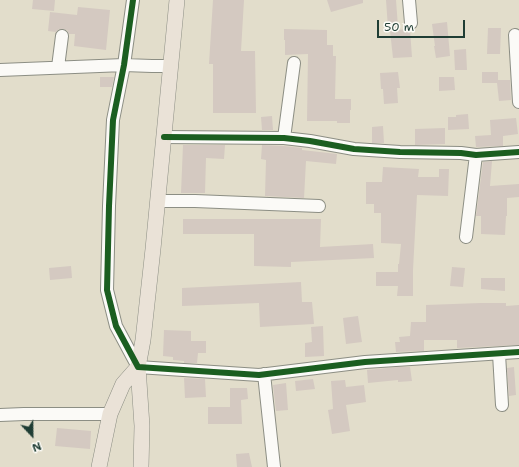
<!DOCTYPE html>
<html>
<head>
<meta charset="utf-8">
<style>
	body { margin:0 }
	#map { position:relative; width:519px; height:467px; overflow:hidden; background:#e2ddcb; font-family:"Shantell Sans",sans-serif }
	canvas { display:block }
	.north { position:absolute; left:12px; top:415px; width:40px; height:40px; -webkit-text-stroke:3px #fdfcf7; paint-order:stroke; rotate:158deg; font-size:11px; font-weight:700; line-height:16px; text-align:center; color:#1f3d34 }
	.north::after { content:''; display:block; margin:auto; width:14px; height:18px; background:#1f3d34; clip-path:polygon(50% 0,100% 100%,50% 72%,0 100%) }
	.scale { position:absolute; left:377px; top:20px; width:88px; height:18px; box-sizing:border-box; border:2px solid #1f3d34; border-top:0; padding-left:5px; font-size:12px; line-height:14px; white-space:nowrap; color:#1f3d34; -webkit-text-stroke:3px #fdfcf7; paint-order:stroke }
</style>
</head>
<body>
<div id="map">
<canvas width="519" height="467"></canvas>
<div class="north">N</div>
<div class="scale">50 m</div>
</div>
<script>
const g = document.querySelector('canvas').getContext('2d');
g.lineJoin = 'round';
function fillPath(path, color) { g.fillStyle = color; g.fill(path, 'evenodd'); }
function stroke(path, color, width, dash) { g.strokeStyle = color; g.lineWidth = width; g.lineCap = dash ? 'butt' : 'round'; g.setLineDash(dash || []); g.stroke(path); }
const building = new Path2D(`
	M33,0H55L54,11L32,9Z
	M213,0H244L241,51H255L256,113H213V64H209Z
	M327,0H363V3L331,12Z
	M386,0H396L398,27L388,28Z
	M78,7L110,10L106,50L74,46L75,34H69L67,30L63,29H59L56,32L48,31L50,12L77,15Z
	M447,22L450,56L436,58L434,46H435L432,24Z
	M488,28H501L500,54H487Z
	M284,29L327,30V45H333V56H336L335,99H351V110H350V123H337V121H307L308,54L285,55V40H284Z
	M407,29L410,30L412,57L393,58L390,31Z
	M466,49L467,70H455L454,50Z
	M398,72L400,88H397L398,103L384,104L383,89H381L380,73Z
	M482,72H498V80H510L511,100L499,101L497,83H482Z
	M100,77H114L112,87H100Z
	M439,77H454L455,90L439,91Z
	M468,114L469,129L448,130V117H456V115Z
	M272,116L273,130H262L261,117Z
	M516,118L518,134L503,136V146L476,147L475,136L491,135L490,120Z
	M383,126L384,143H372V127Z
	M445,128V144L415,145V129Z
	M183,145H225L224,159L206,158L205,193H181Z
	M262,145L284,146L302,148V150L337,154L336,164L306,161L304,198L265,196L266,160L261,159Z
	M492,161L490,186L519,184V197L507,198V216H506L505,235L481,234V216H476L483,162Z
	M383,167L419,169L418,177H439V169H449L448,196L417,195L413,270V296H397L398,286H376V272H398V264H399L401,244L381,243V213H374V204H366V182H382Z
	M183,219H321L320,247L373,244L374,258L291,262V267L254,266V234H183Z
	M71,266L72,278L50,280L49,268Z
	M452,267L465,268L463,287L450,286Z
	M481,278H505V291L481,289Z
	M301,282L302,302H312L314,324L260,327L259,303L182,306V288Z
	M481,303H506V306L519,305V345L457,348V340H424V351L396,352L395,342H400L399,337L410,336L411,322H426V305Z
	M358,316L362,342L346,344L343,318Z
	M323,326L324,356L305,357V343L312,342L311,327Z
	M164,330L191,331V341H206V353H198L197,363H184V361L173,360V357L163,356Z
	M398,367H410L412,381L398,382V380L368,383L367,370Z
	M514,367L516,395L509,396L507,368Z
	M184,378L205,379L206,397L185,398Z
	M313,379L315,389L296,391L295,381Z
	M345,380L346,387L364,385L366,402L346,405L350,431L332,434L328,410L333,409L331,381Z
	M286,383L288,410L276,411L273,385Z
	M230,388H247L248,399L241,400L242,424H208V407H230Z
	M57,428L91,431L90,449L55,446Z
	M249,453L252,467H237L236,454Z`);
const minor = new Path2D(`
	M133,0L124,65L113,120L109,206L107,290L116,326L138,367L259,375L365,362L519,352
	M409,0L411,23
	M515,35L519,102
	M58,67L62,36
	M0,70L124,65L152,66H171
	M164,137L284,138L310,141L354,149L400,152L461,153L476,155L519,152
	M284,138L294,63
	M157,201H195L319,206
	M466,237L476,155
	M499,354L502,405
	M264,374L274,467
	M0,415L24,414H110`);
const major = new Path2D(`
	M99,467L110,414L123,384L138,367
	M141,467L142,426L138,367L143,340L153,249L177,0`);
const cycleway = new Path2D(`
	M133,0L124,65L113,120L109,206L107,290L116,326L138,367L259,375L365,362L519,352
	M164,137L284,138L310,141L354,149L400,152L461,153L476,155L519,152`);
fillPath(building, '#d4c9c1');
stroke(minor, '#8c8e84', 14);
stroke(major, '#8c8e84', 16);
stroke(minor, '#fbfaf7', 12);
stroke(major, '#eae2d7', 15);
stroke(cycleway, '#1b5e20', 6);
</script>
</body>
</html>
